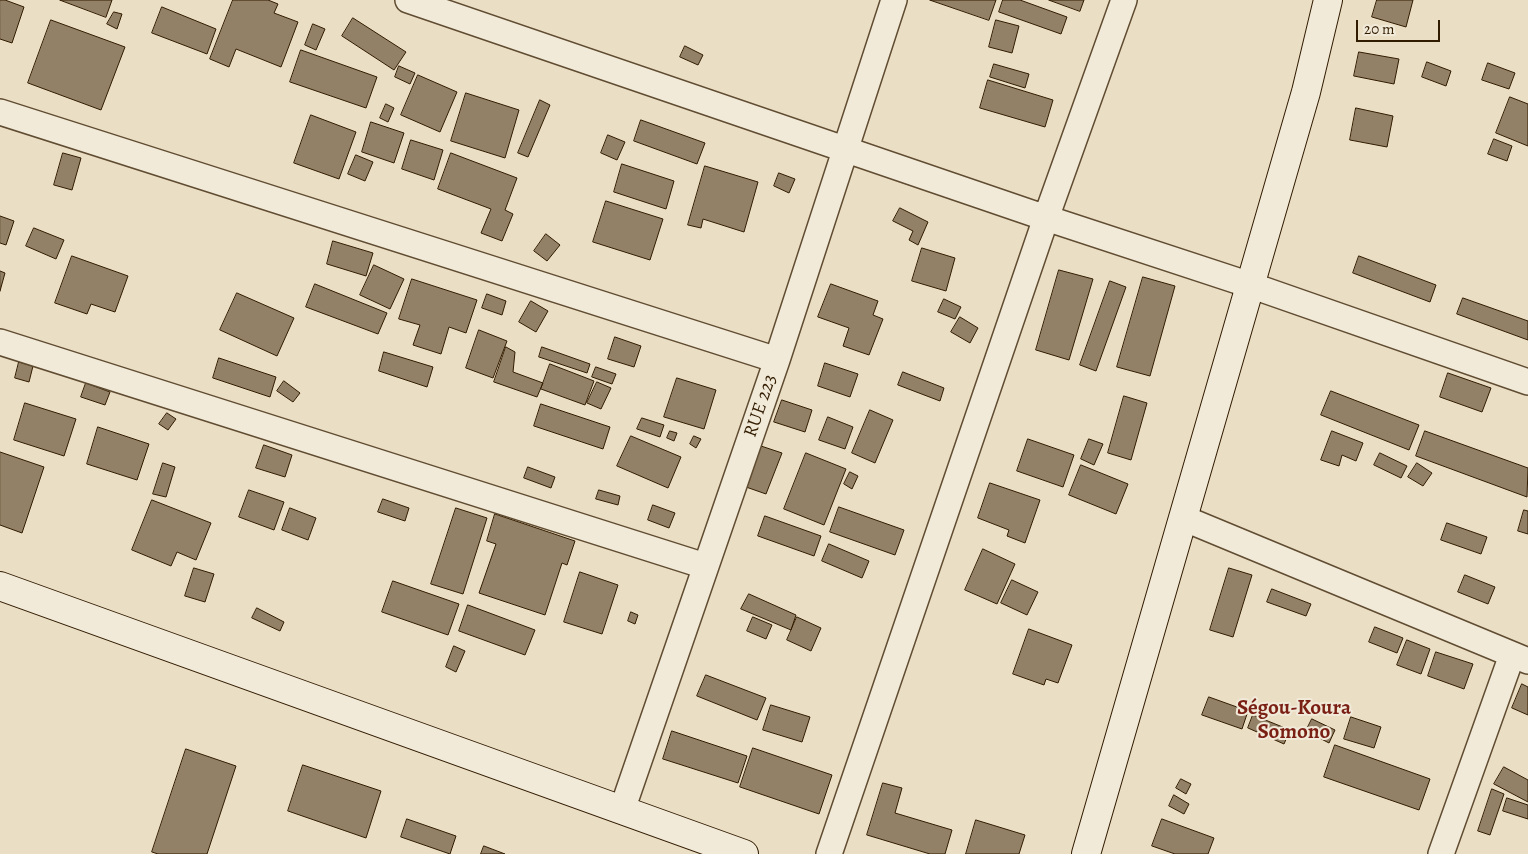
<!DOCTYPE html>
<html>
<head>
<meta charset="utf-8">
<style>
	body { margin:0 }
	#map { position:relative; width:1528px; height:854px; overflow:hidden; background:#eadec5; font-family:Alegreya,serif }
	canvas { display:block }
	.scale { position:absolute; left:1356px; top:20px; width:84px; height:22px; box-sizing:border-box; border:2px solid #321c00; border-top:0; padding-left:6px; font-size:15px; line-height:18px; white-space:nowrap; color:#321c00; -webkit-text-stroke:4px #f1ead9; paint-order:stroke }
</style>
</head>
<body>
<div id="map">
<canvas width="1528" height="854"></canvas>
<div class="scale">20 m</div>
</div>
<script>
const g = document.querySelector('canvas').getContext('2d');
g.lineJoin = 'round';
function fillPath(path, color) { g.fillStyle = color; g.fill(path, 'evenodd'); }
function stroke(path, color, width, dash) { g.strokeStyle = color; g.lineWidth = width; g.lineCap = dash ? 'butt' : 'round'; g.setLineDash(dash || []); g.stroke(path); }
function drawText(font, color, halo, rows, align = 'center') {
  g.font = font + ' Alegreya,serif'; g.lineWidth = 4; g.setLineDash([]); g.textBaseline = 'middle'; g.strokeStyle = halo; g.fillStyle = color; for (const [text, x, y, turn = 0] of rows) {
    g.save(); g.translate(x, y); g.rotate((+turn || 0) * Math.PI / 180); g.textAlign = isNaN(turn) ? turn : align; if (halo) g.strokeText(text, 0, 0); g.fillText(text, 0, 0); g.restore();
  }
}
const building = new Path2D(`
	M0,0H5L24,7L12,43L0,39Z
	M60,0H112L106,17Z
	M233,0H268L278,4L274,13L298,22L281,67L236,49L229,67L210,59Z
	M930,0H996L989,20Z
	M1003,0H1020L1067,17L1061,34L999,12Z
	M1049,0H1084L1080,11Z
	M1377,0H1413L1406,27L1372,17Z
	M162,7L216,29L207,54L152,33Z
	M114,12L122,14L117,29L107,24Z
	M353,18L406,52L394,70L342,36Z
	M51,20L125,47L101,110L28,83Z
	M996,20L1019,26L1012,53L989,47Z
	M313,24L325,29L316,50L305,45Z
	M685,46L703,55L698,65L680,57Z
	M301,50L377,77L366,108L290,82Z
	M1359,52L1399,59L1394,84L1354,76Z
	M1427,62L1451,71L1446,86L1422,77Z
	M1488,63L1515,73L1509,89L1482,80Z
	M994,64L1029,74L1025,88L990,77Z
	M399,66L415,73L410,84L395,77Z
	M418,75L457,92L440,132L401,115Z
	M988,80L1053,100L1045,127L980,108Z
	M466,93L519,110L505,158L451,141Z
	M1510,97L1528,104V146L1496,133Z
	M540,100L550,105L528,157L518,153Z
	M386,104L394,108L388,122L380,118Z
	M1356,108L1393,116L1387,147L1350,140Z
	M311,115L356,132L339,179L294,163Z
	M641,120L705,143L697,164L634,141Z
	M371,122L404,133L394,163L362,152Z
	M608,135L625,142L617,160L601,153Z
	M1494,139L1512,146L1507,161L1488,154Z
	M411,140L443,150L434,180L402,169Z
	M63,153L81,158L72,190L54,185Z
	M451,153L517,178L505,210L513,214L502,241L481,233L491,209L438,189Z
	M356,155L373,162L365,181L348,174Z
	M622,164L674,181L666,209L614,192Z
	M705,166L758,182L744,232L703,219L701,228L688,225Z
	M779,173L795,179L789,193L774,186Z
	M606,201L663,219L650,260L593,242Z
	M900,208L928,222L918,245L909,240L913,231L893,221Z
	M0,216L14,221L6,245L0,243Z
	M34,228L64,240L56,259L26,246Z
	M546,234L560,245L547,261L534,251Z
	M333,241L373,253L366,276L327,264Z
	M922,248L955,258L946,291L912,281Z
	M72,256L128,276L115,312L91,304L87,314L55,303Z
	M1359,256L1436,285L1430,302L1353,273Z
	M374,265L404,279L390,309L360,295Z
	M1059,270L1093,279L1069,360L1036,350Z
	M0,271L5,273L0,291Z
	M1143,277L1175,286L1150,376L1117,367Z
	M412,279L477,300L466,333L449,327L441,354L413,345L420,325L399,319Z
	M1110,281L1126,287L1096,371L1080,365Z
	M315,284L387,313L378,334L306,307Z
	M831,284L878,301L873,315L883,319L869,355L843,346L849,328L818,317Z
	M237,293L294,318L277,356L220,330Z
	M487,294L506,301L502,315L482,308Z
	M1463,298L1528,321V340L1457,314Z
	M944,299L961,307L955,319L938,312Z
	M531,301L548,311L536,332L519,322Z
	M960,317L978,328L970,343L951,332Z
	M479,330L507,341L493,378L466,368Z
	M615,337L641,346L634,367L608,359Z
	M506,347L515,352L513,372L543,383L537,397L494,382Z
	M542,347L590,364L587,373L539,357Z
	M384,352L433,367L427,387L379,371Z
	M219,358L276,377L270,397L213,378Z
	M19,362L33,366L29,382L15,378Z
	M825,363L858,374L850,397L818,386Z
	M550,364L594,381L585,405L541,389Z
	M596,367L616,374L612,384L592,377Z
	M903,372L944,388L940,401L898,385Z
	M1448,373L1491,388L1482,412L1440,397Z
	M677,378L716,390L704,429L664,417Z
	M284,381L300,393L293,402L277,391Z
	M597,382L611,388L601,409L587,403Z
	M86,383L110,392L105,405L81,397Z
	M1331,391L1419,425L1409,450L1321,415Z
	M1124,396L1147,403L1131,460L1108,453Z
	M782,400L812,410L805,432L774,422Z
	M25,403L76,419L64,456L14,440Z
	M541,404L610,427L603,449L534,426Z
	M870,410L893,420L875,463L852,453Z
	M167,413L176,419L168,430L159,424Z
	M828,417L853,427L845,449L819,440Z
	M642,418L664,425L660,437L637,429Z
	M98,427L149,444L137,480L87,464Z
	M670,431L677,433L674,441L667,438Z
	M1332,431L1363,443L1356,461L1342,455L1339,466L1321,460Z
	M1425,431L1528,468L1527,497L1416,456Z
	M631,436L681,457L668,488L617,466Z
	M694,436L701,439L696,448L690,444Z
	M1028,439L1074,455L1063,487L1017,471Z
	M1089,439L1103,444L1094,465L1081,459Z
	M264,445L292,455L285,477L256,468Z
	M761,446L782,453L766,494L746,487Z
	M0,452L44,467L22,533L0,525Z
	M806,453L846,469L824,525L784,509Z
	M1380,453L1407,466L1401,478L1374,465Z
	M163,463L175,467L166,497L153,494Z
	M1417,463L1432,473L1423,486L1408,477Z
	M1081,465L1128,484L1116,514L1069,495Z
	M528,467L555,477L551,488L524,478Z
	M850,472L858,476L852,489L844,484Z
	M990,483L1040,500L1025,543L1007,536L1009,530L978,518Z
	M249,490L284,502L274,530L239,517Z
	M599,490L620,496L618,505L596,499Z
	M383,499L409,508L405,521L378,512Z
	M152,500L211,523L196,560L177,552L171,566L132,550Z
	M653,505L675,513L669,528L648,520Z
	M839,507L904,530L895,555L830,532Z
	M290,508L316,518L308,540L282,530Z
	M456,508L487,518L463,594L431,584Z
	M1524,510L1528,511V534L1518,531Z
	M495,514L575,541L567,565L562,563L545,615L479,593L496,544L487,541Z
	M765,516L821,536L814,556L758,536Z
	M1447,523L1487,537L1481,554L1441,540Z
	M829,544L869,561L862,578L822,561Z
	M983,549L1015,564L997,604L965,590Z
	M194,568L214,574L205,602L185,596Z
	M1229,568L1252,575L1233,637L1210,630Z
	M580,572L618,585L602,634L564,622Z
	M1465,575L1495,587L1488,604L1458,592Z
	M1012,580L1038,592L1027,615L1001,603Z
	M393,581L459,604L448,635L382,612Z
	M1272,589L1311,604L1306,616L1267,602Z
	M749,594L796,615L791,630L741,609Z
	M468,605L535,630L525,655L459,631Z
	M257,608L284,622L280,631L252,618Z
	M631,612L638,615L635,624L628,621Z
	M753,617L772,625L766,639L747,631Z
	M797,617L821,628L811,651L787,640Z
	M1375,627L1403,638L1397,653L1369,642Z
	M1029,629L1072,645L1058,683L1046,679L1044,685L1013,674Z
	M1407,640L1430,649L1421,674L1397,665Z
	M454,646L465,651L456,672L446,667Z
	M1436,652L1473,664L1464,689L1428,676Z
	M706,675L766,698L757,720L697,696Z
	M1522,684L1528,687V715L1512,708Z
	M1209,697L1248,711L1242,729L1202,715Z
	M771,705L810,717L802,742L763,730Z
	M1253,715L1290,730L1284,744L1248,728Z
	M1351,717L1381,727L1374,748L1344,739Z
	M1312,719L1335,730L1329,743L1306,731Z
	M672,731L747,756L738,783L663,759Z
	M1335,745L1430,779L1419,810L1324,777Z
	M753,748L832,775L819,814L740,787Z
	M186,749L236,766L207,854H158L152,852Z
	M303,765L381,791L366,838L288,811Z
	M1504,767L1528,780V802L1494,784Z
	M1181,779L1191,784L1186,794L1176,788Z
	M883,783L902,788L895,813L952,830L945,854H930L867,835Z
	M1492,789L1504,794L1490,835L1478,831Z
	M1174,795L1189,804L1184,814L1169,806Z
	M1507,798L1528,805V819L1503,811Z
	M407,819L456,836L450,854L401,837Z
	M1162,819L1214,838L1208,854H1175L1152,846Z
	M976,820L1025,835L1019,854H966Z
	M484,846L505,854H481Z`);
const street = new Path2D(`
	M408,0L1046,218L1250,285L1528,382
	M0,112L777,360
	M0,342L705,566
	M1183,518L1528,661
	M622,810L777,360L894,0
	M829,854L1046,218L1124,0
	M1441,854L1512,655`);
const secondary = new Path2D(`
	M0,586L744,854
	M1086,854L1306,92L1328,0`);
const streetNames = [
	["RUE 223",761,406,-71]
];
const quarterNames = [
	["Ségou-Koura",1294,709],
	["Somono",1294,733]
];
fillPath(building, '#928166');
stroke(building, '#321c00', 1);
stroke(street, '#604c31', 28);
stroke(secondary, '#321c00', 30);
stroke(street, '#f1ead9', 25);
stroke(secondary, '#f1ead9', 28);
drawText('19px', '#321c00', '#f1ead9', streetNames);
drawText('bold 21px', '#7a1f14', '#f1ead9', quarterNames);
</script>
</body>
</html>
